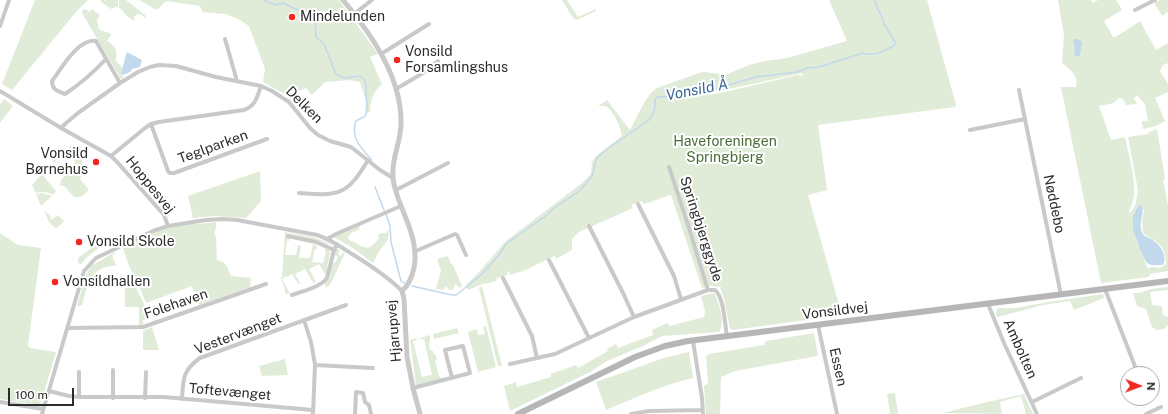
<!DOCTYPE html>
<html>
<head>
<meta charset="utf-8">
<style>
	body { margin:0 }
	#map { position:relative; width:1168px; height:414px; overflow:hidden; background:#fff; font-family:"Public Sans",sans-serif }
	canvas { display:block }
	.north { position:absolute; left:1120px; top:366px; width:40px; height:40px; box-sizing:border-box; background:#fff; border:1px solid #ababab; border-radius:50%; rotate:91deg; font-size:11px; font-weight:700; line-height:16px; text-align:center; color:#2c2c2c }
	.north::after { content:''; display:block; margin:auto; width:14px; height:18px; background:#f22720; clip-path:polygon(50% 0,100% 100%,50% 72%,0 100%) }
	.scale { position:absolute; left:8px; top:388px; width:66px; height:18px; box-sizing:border-box; border:2px solid #2c2c2c; border-top:0; padding-left:5px; font-size:12px; line-height:14px; white-space:nowrap; color:#2c2c2c; -webkit-text-stroke:3px #fff; paint-order:stroke }
</style>
</head>
<body>
<div id="map">
<canvas width="1168" height="414"></canvas>
<div class="north">N</div>
<div class="scale">100 m</div>
</div>
<script>
const g = document.querySelector('canvas').getContext('2d');
g.lineJoin = 'round';
function fillPath(path, color) { g.fillStyle = color; g.fill(path, 'evenodd'); }
function stroke(path, color, width, dash) { g.strokeStyle = color; g.lineWidth = width; g.lineCap = dash ? 'butt' : 'round'; g.setLineDash(dash || []); g.stroke(path); }
function drawText(font, color, halo, rows, align = 'center') {
  g.font = font + ' "Public Sans",sans-serif'; g.lineWidth = 4; g.setLineDash([]); g.textBaseline = 'middle'; g.strokeStyle = halo; g.fillStyle = color; for (const [text, x, y, turn = 0] of rows) {
    g.save(); g.translate(x, y); g.rotate((+turn || 0) * Math.PI / 180); g.textAlign = isNaN(turn) ? turn : align; if (halo) g.strokeText(text, 0, 0); g.fillText(text, 0, 0); g.restore();
  }
}
const green = new Path2D(`
	M35,0H88L76,12L12,90L2,84Z
	M101,0H104L106,1V0H118V7H119V0H126L146,16L145,18L140,14L136,15L134,17L135,21L127,16L120,8L116,7L111,9L101,2Z
	M139,0H339L378,54L370,57L382,84C372,93 371,99 370,112H365L366,101L360,82L349,80L325,82L312,95L306,88L297,92L293,102L283,93L263,82L265,69L249,26L238,19L225,14L203,12L200,6L166,1L157,10Z
	M562,0H567L578,17L596,9V11L577,20L573,18Z
	M829,0H927L956,105L955,107L818,125L827,190L808,195L842,315L733,330L730,329L724,298L720,287L709,286L691,227L706,287L702,288L671,195L644,204L642,201L631,205L633,208L579,232L572,239V250L556,259L555,256L552,257L526,270L510,275L509,271L507,272L508,275L497,278L496,281L486,284L485,283L468,290L466,285L480,271L506,241L582,183L591,174L592,162L596,156L622,136C621,128 613,109 605,106C603,106 600,106 598,106L607,100L630,130C637,118 646,94 657,88L699,73L704,72L720,74H728L749,65L765,61L787,58L847,41ZM803,73L802,76L798,75L720,93L679,99V96L720,91Z
	M1058,0H1091L1093,3L1098,0H1116L1122,10L1104,21L1113,37L1117,36L1140,21L1156,50L1168,43V63L1163,65L1160,71L1168,84V92L1155,98L1165,121L1156,126L1143,129L1142,121H1148L1145,104L1137,95L1134,98L1137,104L1126,105L1124,100L1121,98H1119L1114,103L1099,106L1111,140L1125,137C1129,159 1141,191 1129,211L1130,213L1135,206L1138,191L1128,137L1148,134L1149,132L1157,129L1165,179L1163,180L1168,205V271L1150,274L1149,277L1101,283L1061,87H1076C1079,75 1070,70 1062,63L1064,35ZM1140,205L1144,210L1142,221L1143,233C1159,244 1165,243 1166,264L1160,268L1151,267L1148,269L1135,236L1133,216Z
	M1160,0H1168V12L1162,16L1154,3Z
	M83,9H85L90,12L92,9L100,15L97,20L99,29L102,31H103L110,33L111,35L107,41C111,43 115,47 116,51C118,59 112,59 122,67C122,71 119,74 124,77L121,79L82,13Z
	M4,99L13,106L0,123V105Z
	M71,145L82,153V172L80,179L89,190L81,197H74L64,186H61L60,185L61,180L76,162L63,152L54,163L52,162L64,148L67,150Z
	M260,171L261,201L246,218L213,216L193,218L188,196Z
	M42,174L56,191L53,195C48,192 41,191 36,193L32,185Z
	M42,193L52,196L41,206L36,194Z
	M44,210L51,217L50,218L51,220L58,215L64,221L57,228C49,226 47,217 44,210Z
	M216,222V228L214,234L216,236L217,260C227,262 227,267 231,276L251,278L250,287L199,305L192,286L146,303L138,284L129,266L123,248C138,241 153,232 169,228C185,224 201,224 216,222Z
	M359,226L360,229L350,234L348,237L349,240C364,246 368,254 379,238L378,236L380,233H386L389,229L388,239L378,253L373,263L350,246L335,238V235Z
	M285,232C301,235 320,237 333,246L316,240L287,233L286,237L290,238L289,241H287L285,255H296L298,245L301,246L299,258H310L313,244L317,246V249H315L312,262L323,263L326,252L325,251V249L329,250L330,253L326,274H325L319,264L309,269L316,282L314,284L305,269L295,274L300,283L298,284L292,274L287,277L286,276L282,279L290,294H286L281,278L282,277Z
	M0,233L18,245L41,248L28,345L30,348L56,352L40,406L0,399Z
	M94,246L100,247L87,257L81,264L78,263V258Z
	M336,249H337L340,250L338,254L341,256L343,252L345,253L331,283L326,288L325,284L330,277L332,262L335,263L338,257L335,255Z
	M115,252V254L112,255L116,266C91,265 88,285 82,305L79,306H77L86,275L91,266Z
	M448,256L451,264L453,265L462,286L459,288L457,285L455,284L453,290L448,289L446,286L443,290L436,289L441,271L437,259Z
	M134,283L143,302L149,319L143,320V326H139V307H125V287Z
	M482,286L502,366H498L479,288Z
	M1168,287V290L1150,292L1152,305L1162,306L1163,315L1168,317V325L1164,329L1157,330L1152,327L1146,309L1137,306L1133,293H1139L1151,289Z
	M714,293C719,302 726,323 719,332L662,336L643,346L607,361L590,372L510,411L504,386L516,382L517,387L551,377V374L576,365L578,368L608,351L607,349L616,344L618,348L653,335L652,330L667,323L670,326L704,317L705,311L701,296Z
	M1103,294L1104,298L1074,310L1070,301L1043,305L998,317L996,316V312L998,308H1016L1048,302Z
	M486,326L496,367L478,372L468,332L477,329L478,335L485,334L483,327Z
	M152,327L159,350H143V331Z
	M457,328L459,333L434,339L433,334Z
	M814,333L818,356L735,371L721,377L720,414H706L704,386L708,383L706,356L709,354L764,345L766,341Z
	M430,335C431,340 428,346 430,350L433,351V354H435L437,360H435L439,376L442,379L416,386L410,340L416,338L417,340L413,341L422,377L432,375L424,339H420V338Z
	M689,352L693,378C662,385 635,398 606,410L596,382L664,358Z
	M285,359L288,375L262,376L259,366Z
	M895,393L898,414H890L887,394Z
	M1024,394L1033,414H1026L1021,396L1000,402L1002,414L943,413L987,402Z`);
const water = new Path2D(`
	M1075,39H1078L1082,42L1080,56H1076L1074,54L1075,48L1073,42Z
	M127,52L142,60L140,67L132,69L130,72L123,75L121,73Z
	M1139,205L1142,206C1145,214 1137,225 1143,234C1144,237 1148,237 1151,239C1160,244 1168,255 1163,265H1151L1147,263L1144,258L1140,249L1133,230V216Z`);
const stream = new Path2D(`
	M264,0L275,5L283,3C294,10 301,10 313,14L315,18L316,36L317,38L324,44L336,74L345,78L360,76C368,82 366,87 366,96C367,102 369,111 365,116C363,118 359,119 356,121C350,138 361,148 372,160
	M375,187L384,210
	M386,214L390,226L391,242L401,281L404,283
	M412,286L452,295H456L459,293L482,274L499,255L506,244L543,218L553,209L575,194L581,189L592,176L596,161L598,157L607,149L649,120C655,113 655,109 655,100L657,97L676,96L683,95L687,93L718,88L756,77L797,72L807,68L819,67L863,53C873,57 884,51 893,46L895,45V42L884,24L883,20L874,0`);
const minor = new Path2D(`
	M1135,10L1155,0
	M354,14L372,0
	M0,26L9,0
	M225,39L237,81
	M381,54L429,24
	M105,60C93,73 80,84 65,94C58,91 52,90 52,81C61,69 78,38 96,41L120,83
	M396,89L423,73L438,61
	M1019,90L1061,295
	M0,91L61,128L111,156L118,163L164,215L168,226L206,220L223,219L237,220L317,235C330,239 341,247 352,254C370,265 387,276 402,291
	M151,124L168,171L170,173H174L267,139
	M61,128L65,124L78,113L120,83L138,72L150,67L159,65L176,66L216,77L261,86L272,91L289,102L310,128L318,135L330,141L351,147L380,170L393,178
	M970,130L1025,119
	M111,156L145,128L151,124L159,122L244,110C256,106 257,97 261,86
	M669,167L689,228L708,290H715C724,297 725,325 727,337
	M396,190L448,163
	M299,193C338,196 347,196 368,160
	M638,204L674,276L681,299
	M589,226L624,295L634,317
	M288,236L316,242L334,250
	M327,239L336,234L401,206
	M416,251L455,234L457,235L466,255
	M549,260L589,338
	M503,278L532,336L537,358
	M1105,289L1138,374
	M292,295C303,291 321,287 327,278L334,250L337,244
	M988,304L1004,343L1037,414
	M304,320L311,342L315,365L313,414
	M818,325L837,414
	M67,328L143,327L266,284
	M693,341L702,398L703,414
	M510,364L555,354L634,317L708,290
	M315,365L373,368
	M113,370V398
	M413,388L470,373L463,346L445,350L452,378
	M49,391L69,396L79,397H164L313,410
	M79,397V372
	M145,398L146,372
	M182,399C183,379 183,370 200,358L346,305
	M0,402L43,409
	M1032,402L1081,378
	M42,414L84,271L96,258L153,231L168,226
	M355,414L356,392L363,393L365,402L369,405L371,414
	M631,414L649,411L703,410
	M1146,414L1161,407`);
const tertiary = new Path2D(`
	M343,0C371,34 402,77 401,124C401,142 391,159 393,177C393,184 396,191 398,198C406,220 419,243 414,268C412,277 409,285 402,291L404,299L407,357L413,388L420,414`);
const secondary = new Path2D(`
	M518,414L635,357L665,346L688,341L1168,281`);
const markers = [
	[292,17,4,"#f22720"],
	[397,60,4,"#f22720"],
	[96,162,4,"#f22720"],
	[79,242,4,"#f22720"],
	[55,282,4,"#f22720"]
];
const poiNames = [
	["Mindelunden",300,17],
	["Vonsild",405,52],
	["Forsamlingshus",405,68],
	["Vonsild",88,154,"right"],
	["Børnehus",88,170,"right"],
	["Vonsild Skole",87,242],
	["Vonsildhallen",63,282]
];
const streetNames = [
	["Delken",304,105,45],
	["Teglparken",213,147,-20],
	["Hoppesvej",150,185,51],
	["Nøddebo",1054,204,78],
	["Springbjerggyde",701,229,72],
	["Folehaven",176,304,-19],
	["Vonsildvej",835,311,-7],
	["Hjarupvej",394,331,-95],
	["Vestervænget",238,334,-21],
	["Ambolten",1020,349,66],
	["Essen",838,367,77],
	["Toftevænget",230,392,5]
];
const parkNames = [
	["Haveforeningen",725,142],
	["Springbjerg",725,158]
];
const waterNames = [
	["Vonsild Å",697,90,-11]
];
fillPath(green, '#e0ecd8');
fillPath(water, '#c2d8ed');
stroke(stream, '#c2d8ed', 1.5);
stroke(minor, '#c9c9c9', 4);
stroke(tertiary, '#c9c9c9', 5);
stroke(secondary, '#b6b6b6', 6);
for (const [x, y, r, color] of markers) { const dot = new Path2D(); dot.arc(x, y, r, 0, 2 * Math.PI); g.fillStyle = color; g.fill(dot); stroke(dot, '#fff', 1.5); }
drawText('14px', '#2c2c2c', '#fff', poiNames, 'left');
drawText('14px', '#2c2c2c', '#fff', streetNames);
drawText('14px', '#4a6b37', '#fff', parkNames);
drawText('italic 15px', '#356594', '#fff', waterNames);
</script>
</body>
</html>
